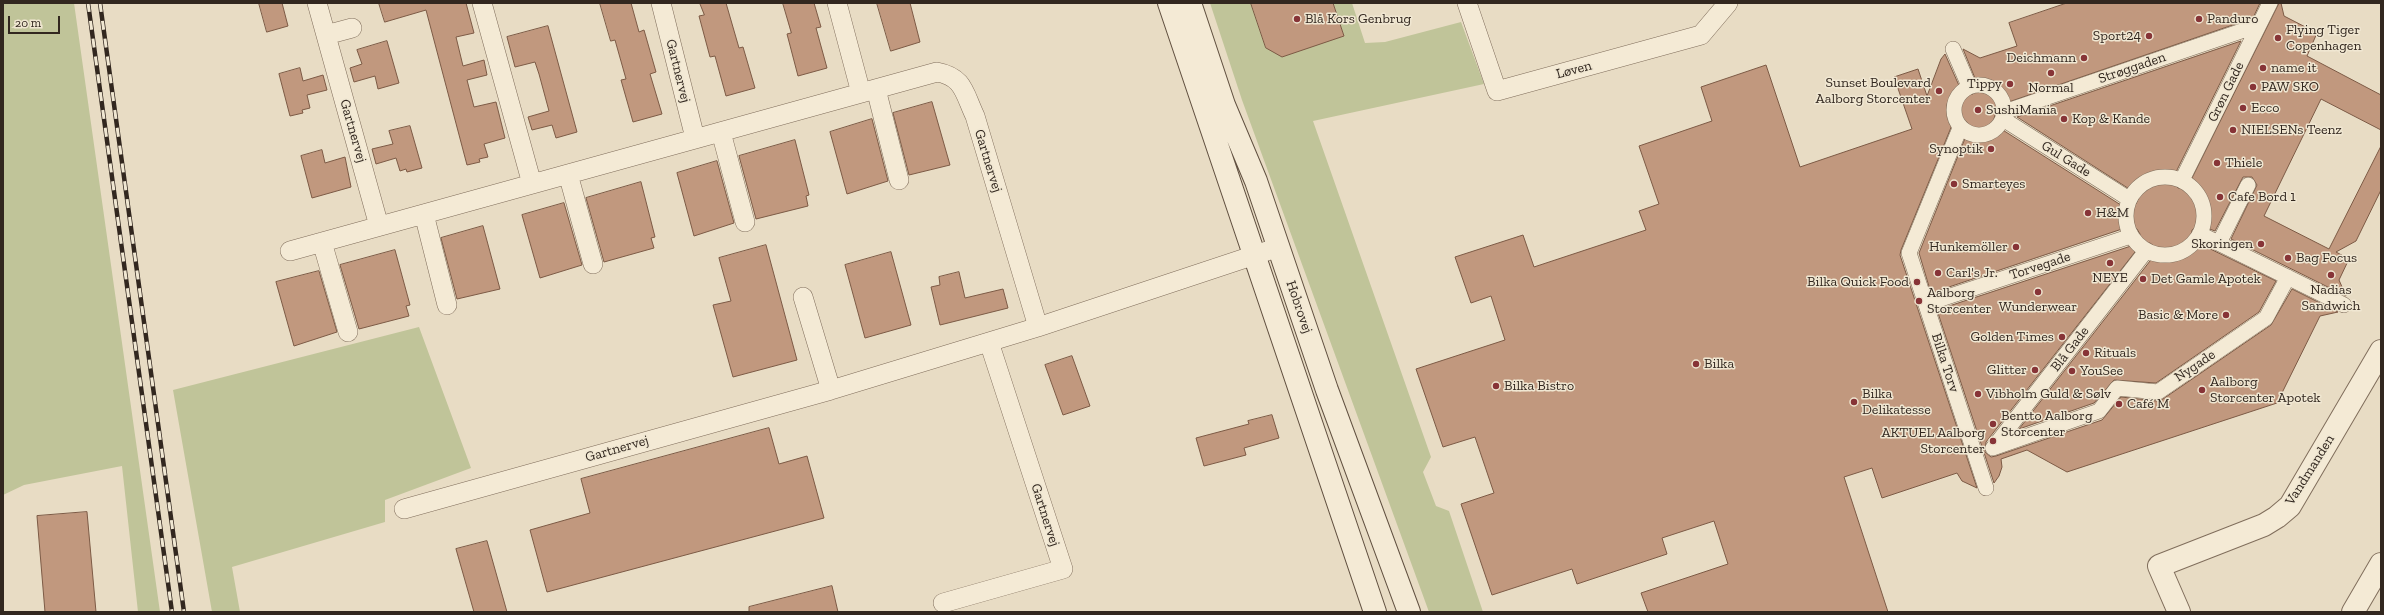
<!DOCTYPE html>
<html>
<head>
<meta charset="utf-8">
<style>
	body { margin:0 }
	#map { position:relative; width:2384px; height:615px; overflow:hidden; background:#e8dcc4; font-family:"Zilla Slab",serif }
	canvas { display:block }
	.frame { position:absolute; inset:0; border:4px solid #32271f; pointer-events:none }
	.scale { position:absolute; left:8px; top:16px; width:52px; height:18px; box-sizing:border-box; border:2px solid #32271f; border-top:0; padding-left:5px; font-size:12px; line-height:14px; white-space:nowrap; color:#32271f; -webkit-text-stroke:3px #f0e7d2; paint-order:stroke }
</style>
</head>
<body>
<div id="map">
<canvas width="2384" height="615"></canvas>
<div class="frame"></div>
<div class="scale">20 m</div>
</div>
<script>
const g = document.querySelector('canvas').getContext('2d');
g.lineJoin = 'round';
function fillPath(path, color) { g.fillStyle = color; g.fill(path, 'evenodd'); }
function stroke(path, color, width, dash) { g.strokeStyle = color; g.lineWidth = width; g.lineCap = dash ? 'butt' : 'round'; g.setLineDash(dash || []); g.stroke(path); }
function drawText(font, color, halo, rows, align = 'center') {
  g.font = font + ' "Zilla Slab",serif'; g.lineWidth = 3; g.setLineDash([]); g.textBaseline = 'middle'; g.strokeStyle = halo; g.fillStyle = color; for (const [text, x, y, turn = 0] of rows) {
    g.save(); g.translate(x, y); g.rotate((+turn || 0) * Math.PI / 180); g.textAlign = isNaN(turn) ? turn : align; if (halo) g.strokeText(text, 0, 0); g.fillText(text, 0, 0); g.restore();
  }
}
const green = new Path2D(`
	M3,3H74L160,612H138L122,466L24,485L3,495Z
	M1210,3H1251L1266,48L1344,36L1333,3H1352L1365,43L1385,42L1461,22L1484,84L1313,121L1431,457L1423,472L1436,506L1449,511L1483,612H1429L1242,100Z
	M419,327L471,468L385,500V522L232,567L240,612H212L173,390Z`);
const building = new Path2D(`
	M259,3H282L288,26L267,32Z
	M379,3H466L474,33L456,37L463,66L484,60L487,75L467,80L474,107L496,102L505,138L484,144L488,157L479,159L480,162L467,165L426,10L385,22Z
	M600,3H631L639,32L644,30L656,72L650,74L662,114L633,122L621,80L626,79L615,40L611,41Z
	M700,3H726L739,48L743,47L755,88L726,96L715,56L710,57L699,16L704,15Z
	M783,3H814L821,27L816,28L827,68L798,76L787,34L791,33Z
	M877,3H910L920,42L891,51Z
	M1251,3H1333L1344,36L1282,57L1266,48Z
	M2067,3H2260L2253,18L1997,106L1994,119L1998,127L2124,207L2129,208L2136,204L2138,199L2134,192L2017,117L2241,41L2174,176L2175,185L2178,188H2187L2279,3H2281L2284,16L2317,33L2307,56L2381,95V130L2321,99L2264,216L2329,249L2381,146V190L2356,241L2336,252L2349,259L2339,280L2346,296L2231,239L2257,185L2252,177H2243L2215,231L2199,225L2192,230L2191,235L2196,242L2276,281L2259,312L2156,383L2114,380L2094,403L2019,429L2150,261L2156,256L2155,247L2150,243H2142L1986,442L1985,452L1991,457L1996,456L2102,420L2121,397L2157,401L2163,399L2271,325L2292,289L2338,312L2320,316L2277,403L2067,472L2027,450L2001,459L2002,467L1999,476L1994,483L1937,310L2134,245L2138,242L2140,234L2137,229L2128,227L1931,293L1919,253L1968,131L1967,122L1958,119L1952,125L1901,250L1900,255L1977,488L1962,481L1957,473L1882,498L1872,468L1844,477L1888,612H1648L1641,593L1728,564L1714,521L1662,538L1667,554L1577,584L1572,569L1492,595L1461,504L1494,493L1475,437L1443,447L1416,369L1505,340L1491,296L1471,303L1455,257L1523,235L1534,267L1646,230L1639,211L1659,204L1639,146L1712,121L1701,87L1766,65L1800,167L1912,129L1894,77L1918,69L1927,96L1941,59L1945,54L1961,90L1968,95L1973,94L1978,87L1977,83L1963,49L1980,58L2017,46L2009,23Z
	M548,26L577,132L556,138L552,125L532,130L528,117L549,111L539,74L535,62L515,67L507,37Z
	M387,41L399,83L378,89L375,76L354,82L350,68L362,64L357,50Z
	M300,68L303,81L323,75L327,90L307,95L310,108L302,110L303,113L290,116L279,74Z
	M932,102L950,165L909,175L893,113Z
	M872,119L888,181L847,194L830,132Z
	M410,126L422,168L407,172L406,169L400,171L396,158L376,164L372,149L393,144L389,131Z
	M795,140L809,195L806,196L808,206L756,219L739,156Z
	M322,150L325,163L345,157L351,187L312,198L301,156Z
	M717,161L734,223L694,236L677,173Z
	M641,182L655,237L651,238L654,248L604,262L586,198Z
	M564,203L582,265L540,278L522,215Z
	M483,226L500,289L457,299L441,238Z
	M766,245L797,360L733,377L713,305L731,301L719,258Z
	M395,250L410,305L406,306L409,316L359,329L340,265Z
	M891,252L911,325L865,338L845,265Z
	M319,271L337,332L294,346L276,282Z
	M959,272L965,298L1003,289L1008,308L940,325L931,287L940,285L939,277Z
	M1072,356L1090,406L1063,415L1045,365Z
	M1272,415L1279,438L1244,448L1246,455L1204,466L1196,438L1249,424L1248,421Z
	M769,428L779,464L807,456L824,518L547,592L530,530L590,513L581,479Z
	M87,512L96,612H45L37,516Z
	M487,541L507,612H474L456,549Z
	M832,586L838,612H749V607Z`);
const pedestrian = new Path2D(`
	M1953,49L1969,86
	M1954 110a25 25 0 1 1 50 0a25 25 0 1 1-50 0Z
	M2004,112L2259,25
	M2003,119L2129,199
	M1960,128L1909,253L1986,488
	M2126 216a39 39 0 1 1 78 0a39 39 0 1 1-78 0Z
	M2182,180L2270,3
	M2200,234L2344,305
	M2219,243L2248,185
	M1926,304L2131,236
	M1993,448L2099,411L2117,388L2158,392L2266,318L2288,277
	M1993,448L2146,251L2148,252`);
const minor = new Path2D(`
	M317,3L379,226
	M482,3L532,184
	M661,3L695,138
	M837,3L861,93
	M1467,3L1497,91L1701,35L1728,3
	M326,35L352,28
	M876,89L899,180
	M721,132L745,222
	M568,174L593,264
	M424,214L447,305
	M322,242L348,332
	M290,251L937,72C964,77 964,93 975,116L1038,327
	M803,297L831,390
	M404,509L831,390L1038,327L1279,247
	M943,603L1063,569L989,342`);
const tertiary = new Path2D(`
	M2179,612L2159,566L2264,525L2277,517L2290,506L2381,351
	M2353,612L2381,564`);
const secondary = new Path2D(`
	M1169,3L1375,612
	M1190,3L1224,105L1256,181L1327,390L1409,612`);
const rail = new Path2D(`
	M88,3L172,612
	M100,3L184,612`);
const markers = [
	[1297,19,4,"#873437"],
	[2199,19,4,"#873437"],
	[2149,36,4,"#873437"],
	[2278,38,4,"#873437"],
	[2084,58,4,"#873437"],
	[2263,68,4,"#873437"],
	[2051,73,4,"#873437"],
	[2010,84,4,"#873437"],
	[2253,87,4,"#873437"],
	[1939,91,4,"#873437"],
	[2243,108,4,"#873437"],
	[1978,110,4,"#873437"],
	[2064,119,4,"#873437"],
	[2233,130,4,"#873437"],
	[1991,149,4,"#873437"],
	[2217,163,4,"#873437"],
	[1954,184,4,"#873437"],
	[2220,197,4,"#873437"],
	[2088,213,4,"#873437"],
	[2261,244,4,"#873437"],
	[2016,247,4,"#873437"],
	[2288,258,4,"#873437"],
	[2110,263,4,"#873437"],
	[1938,273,4,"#873437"],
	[2331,275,4,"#873437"],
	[2143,279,4,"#873437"],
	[1917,282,4,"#873437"],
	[2038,292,4,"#873437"],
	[1919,301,4,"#873437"],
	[2226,315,4,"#873437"],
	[2062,337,4,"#873437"],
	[2086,353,4,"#873437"],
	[1696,364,4,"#873437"],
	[2035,370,4,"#873437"],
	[2072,371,4,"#873437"],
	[1496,386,4,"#873437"],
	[2202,390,4,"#873437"],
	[1978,394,4,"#873437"],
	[1854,402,4,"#873437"],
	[2119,404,4,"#873437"],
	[1993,424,4,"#873437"],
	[1993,441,4,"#873437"]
];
const poiNames = [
	["Blå Kors Genbrug",1305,19],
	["Panduro",2207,19],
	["Flying Tiger",2286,30],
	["Copenhagen",2286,46],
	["Sport24",2141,36,"right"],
	["Deichmann",2076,58,"right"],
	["name it",2271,68],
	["Sunset Boulevard",1931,83,"right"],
	["Aalborg Storcenter",1931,99,"right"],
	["Tippy",2002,84,"right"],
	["PAW SKO",2261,87],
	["Normal",2051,88,"center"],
	["Ecco",2251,108],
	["SushiMania",1986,110],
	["Kop & Kande",2072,119],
	["NIELSENs Teenz",2241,130],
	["Synoptik",1983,149,"right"],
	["Thiele",2225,163],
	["Smarteyes",1962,184],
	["Cafe Bord 1",2228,197],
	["H&M",2096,213],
	["Skoringen",2253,244,"right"],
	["Hunkemöller",2008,247,"right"],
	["Bag Focus",2296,258],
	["Carl's Jr.",1946,273],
	["NEYE",2110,278,"center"],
	["Det Gamle Apotek",2151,279],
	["Bilka Quick Food",1909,282,"right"],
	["Nadias",2331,290,"center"],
	["Sandwich",2331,306,"center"],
	["Aalborg",1927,293],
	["Storcenter",1927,309],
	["Wunderwear",2038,307,"center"],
	["Basic & More",2218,315,"right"],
	["Golden Times",2054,337,"right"],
	["Rituals",2094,353],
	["Bilka",1704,364],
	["Glitter",2027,370,"right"],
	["YouSee",2080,371],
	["Aalborg",2210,382],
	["Storcenter Apotek",2210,398],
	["Bilka Bistro",1504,386],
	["Bilka",1862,394],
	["Delikatesse",1862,410],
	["Vibholm Guld & Sølv",1986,394],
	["Café M",2127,404],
	["Bentto Aalborg",2001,416],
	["Storcenter",2001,432],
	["AKTUEL Aalborg",1985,433,"right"],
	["Storcenter",1985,449,"right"]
];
const streetNames = [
	["Strøggaden",2132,68,-19],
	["Løven",1574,70,-15],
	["Gartnervej",678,71,76],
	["Grøn Gade",2226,92,-64],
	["Gartnervej",353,131,74],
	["Gul Gade",2066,159,32],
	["Gartnervej",988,161,73],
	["Torvegade",2040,266,-18],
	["Hobrovej",1299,307,71],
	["Blå Gade",2070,349,-52],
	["Bilka Torv",1945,363,72],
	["Nygade",2195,366,-34],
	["Gartnervej",617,449,-16],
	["Vandmanden",2310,470,-58],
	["Gartnervej",1045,515,72]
];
fillPath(green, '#c0c499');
fillPath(building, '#c1987e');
stroke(building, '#7c5a45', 1);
stroke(pedestrian, '#806e5c', 16);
stroke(minor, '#806e5c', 20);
stroke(tertiary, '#806e5c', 24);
stroke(secondary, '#615040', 24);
stroke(pedestrian, '#f4ead5', 15);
stroke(minor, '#f4ead5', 19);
stroke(tertiary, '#f4ead5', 22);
stroke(secondary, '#f4ead5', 22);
stroke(rail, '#32271f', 4.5);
stroke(rail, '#f0e7d2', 3, [9]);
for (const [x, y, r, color] of markers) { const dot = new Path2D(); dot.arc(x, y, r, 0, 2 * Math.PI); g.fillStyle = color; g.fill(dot); stroke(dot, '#f0e7d2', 1.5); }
drawText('14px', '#32271f', '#f0e7d2', poiNames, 'left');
drawText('14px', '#32271f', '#f0e7d2', streetNames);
</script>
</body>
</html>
